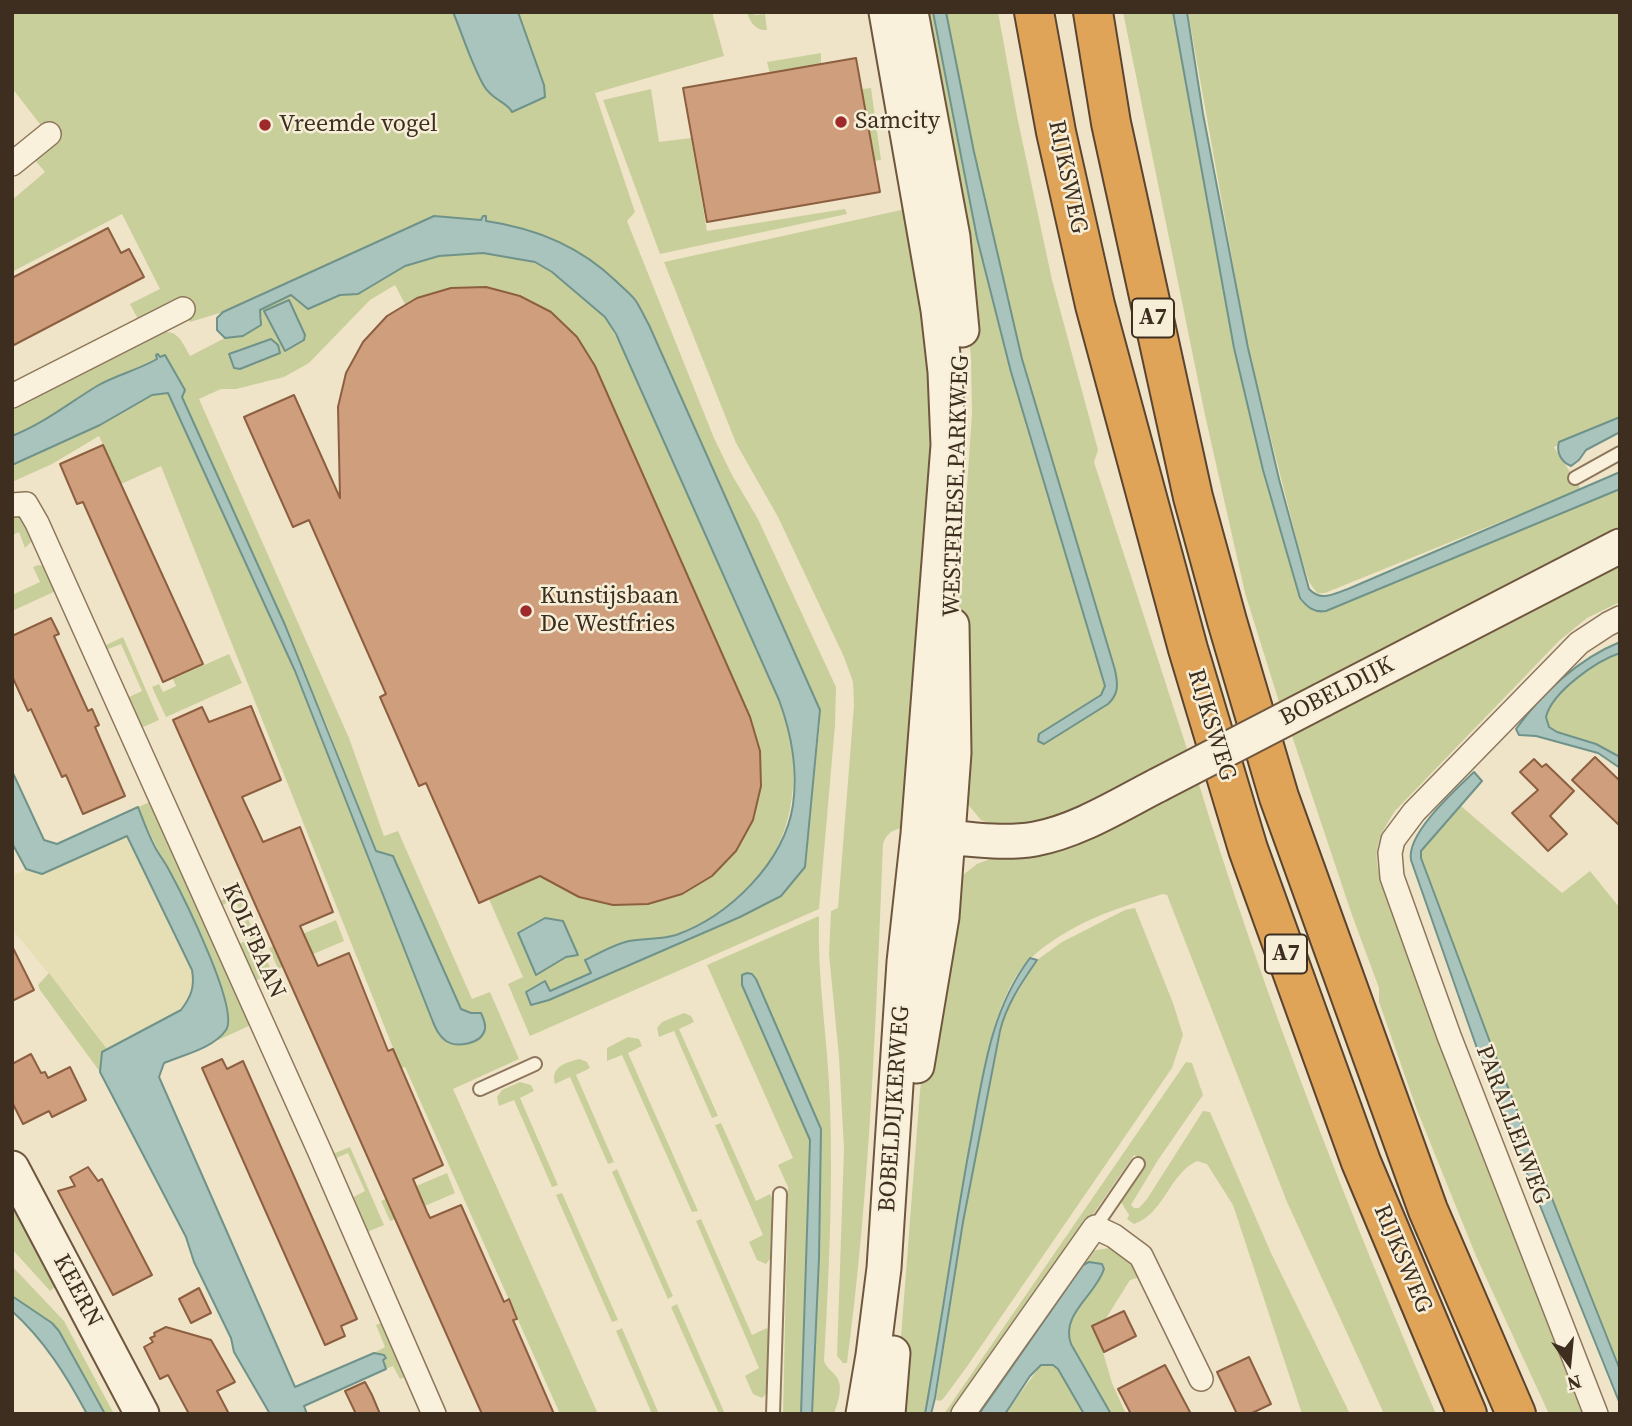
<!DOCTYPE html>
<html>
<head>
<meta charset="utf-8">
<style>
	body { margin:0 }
	#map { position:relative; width:1632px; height:1426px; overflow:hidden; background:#f0e4c8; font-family:"Source Serif 4",serif }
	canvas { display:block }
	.frame { position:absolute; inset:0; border:14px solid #3d2e20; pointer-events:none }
	.north { position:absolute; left:1534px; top:1328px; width:70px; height:70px; -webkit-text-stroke:5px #f7eed8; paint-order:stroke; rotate:165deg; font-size:19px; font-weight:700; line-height:28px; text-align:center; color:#3d2e20 }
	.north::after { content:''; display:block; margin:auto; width:24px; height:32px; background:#3d2e20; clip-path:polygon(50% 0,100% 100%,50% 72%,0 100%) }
</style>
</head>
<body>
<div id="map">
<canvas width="1632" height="1426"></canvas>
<div class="frame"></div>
<div class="north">N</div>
</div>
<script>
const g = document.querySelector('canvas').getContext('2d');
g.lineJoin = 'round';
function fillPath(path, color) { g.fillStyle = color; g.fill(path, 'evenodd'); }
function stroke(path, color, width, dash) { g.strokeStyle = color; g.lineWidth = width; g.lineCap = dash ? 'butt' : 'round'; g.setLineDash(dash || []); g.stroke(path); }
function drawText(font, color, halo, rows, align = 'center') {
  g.font = font + ' "Source Serif 4",serif'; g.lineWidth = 5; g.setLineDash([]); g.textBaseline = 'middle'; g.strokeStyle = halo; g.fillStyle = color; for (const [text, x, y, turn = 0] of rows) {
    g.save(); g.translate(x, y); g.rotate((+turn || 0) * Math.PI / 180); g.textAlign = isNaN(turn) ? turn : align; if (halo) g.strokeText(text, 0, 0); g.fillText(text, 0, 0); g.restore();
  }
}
const farmland = new Path2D(`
	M127,836L192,970L195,984L189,1000L181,1010L107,1049L81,1013L12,929V877L26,869L42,874Z`);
const green = new Path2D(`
	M12,12H712L724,56L595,93L635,212L627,221L714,438L732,475L758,519L836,687L835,725L819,909L530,1036L508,984L523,977L489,899L526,882L530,863L579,897L612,905L648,904L682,895L711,877L736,851L761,786L760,750L750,716L595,366L577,337L552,312L521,295L487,288L406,306L395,285L370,300L309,363L284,377L236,389H221L199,399L349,738L384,836L398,831L472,999L490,992L519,1059L453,1089L598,1414H560L405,1067L401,1068L161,466L121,484L99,436L52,464L12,482V465L100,425L152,395L168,392L295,671L433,1022L443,1039L481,1013H471L461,1010L393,856L376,851L328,728L182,397L185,390L172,366L156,356L157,359C138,370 116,375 97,386C69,403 43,424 12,436V409L159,333C178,328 182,342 190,356L225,338H232L262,319L259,310L292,295L309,309L341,295L358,294L405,266L439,256L483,253L507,256L535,262L567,283L605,317L627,358L779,700C817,799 779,898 676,934C661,940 645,938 629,941C614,943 599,954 585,960L591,973L549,991V1000L727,923L807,846L820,722V710L816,700L649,325L635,299L528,229L485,221L486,216H483L481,220H458L223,312L190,322L184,311L140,323L130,304L160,289L122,214L12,272V200L45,172L34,159L46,132L12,88ZM289,300L305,336L304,340L285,351L265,311ZM271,339L258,363L236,369L237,350ZM562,921L577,955L566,957L536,975Z
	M747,12H754L755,15L765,14L767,30C755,31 750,22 747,12Z
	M915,12H933L977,238L1011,372L1105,686L1101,695L1039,734L1044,744L1108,704L1115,670L1022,359L974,152L946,12H998L1017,116L1052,280L1098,450L1094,462L1188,752L1052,822L997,827L981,820L965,801L959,606L972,413L971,358L962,258Z
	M1123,12H1173L1234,348L1263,470L1300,598C1307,606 1315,613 1326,611L1620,489V534L1280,705L1245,593L1205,415Z
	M1188,12H1620V416L1554,447L1581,489L1325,593H1317L1309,582L1299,549L1248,348Z
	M821,53V64L770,74L767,62Z
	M871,88L881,160L866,162L855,90Z
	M651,89L659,142L691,138L707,231L845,209L847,214L660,254L603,100Z
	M915,207L940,416L912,828C898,828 888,829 883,844C876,1017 870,1191 847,1363H843L837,1356L844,1149L839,1057L829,954L831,911L838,908L854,705L853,682L844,657L778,517L736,443L664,262Z
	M12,514L25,519L34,536L32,541L25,548L19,532L12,535Z
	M38,565L48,567L58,590L12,611V595L40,582L33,567Z
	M1620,566V602L1587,618L1559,641L1395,811C1375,842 1372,852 1383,888L1589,1414H1549L1476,1256L1417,1110L1379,1002V988L1352,915L1291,733Z
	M123,637L159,720L141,728L127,698L142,691L121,644L106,650L104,646Z
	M1620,653V757L1596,744L1557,732L1549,727L1546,717C1552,692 1596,661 1620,653Z
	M229,654L242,683L166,717L152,687L159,684L163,692L176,686L173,679Z
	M1198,781C1264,997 1347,1207 1436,1414H1384L1287,1202L1167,895L1163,894C1116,908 1068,924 1031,958C990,994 978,1105 968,1157C952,1243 939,1328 925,1414H895L920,1091L928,1035L959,878L977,864L998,856Z
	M152,801L251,1025L216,1041L227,1029C225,1012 224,993 218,976C198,917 162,864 138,807Z
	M1461,806L1562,893L1590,871L1620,908V1370L1490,1042L1421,858L1420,851Z
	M237,894L272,972L253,982L237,945L252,938L235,900L220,906L218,902Z
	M1135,908L1173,1003L1183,1035L1172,1068L966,1368L943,1399L940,1401L936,1400L963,1222L1004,1015L1037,960L1062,942L1125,910Z
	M819,916C817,979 828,1040 830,1103C833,1189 829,1275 824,1361C827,1369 834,1372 838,1379C843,1390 837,1404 834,1414H812L819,1258L821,1129L772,1017L741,979L810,1140L801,1414H783L788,1187L778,1165L793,1158L707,965Z
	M336,920L344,941L278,969L269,948Z
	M49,973L107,1049L102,1053L100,1072L40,990L38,985Z
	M684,1013L691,1016L694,1022L679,1029L718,1116L712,1118L674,1031L659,1037L657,1028L662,1022Z
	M628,1037L639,1039L642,1046L628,1053L698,1211L692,1212L622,1055L607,1061V1048Z
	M580,1059L587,1062L590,1068L576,1075L614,1162L608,1164L570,1077L555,1084C550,1067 566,1062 580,1059Z
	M1186,1062L1192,1063L1203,1095L1158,1160L1131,1205L1134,1208H1139L1147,1199L1203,1111L1210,1112L1271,1253L1350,1414H1302L1233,1205L1207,1164L1197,1161C1169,1174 1164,1214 1134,1224L1127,1219L1129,1215L1121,1202L1146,1162L1134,1155L955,1414H944Z
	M520,1082L531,1085L534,1091L520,1098L558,1185L552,1187L514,1100L499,1106L497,1097L502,1090Z
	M721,1123L756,1201L770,1194L772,1198L770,1259L766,1264L757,1260L749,1242L763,1235L715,1125Z
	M350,1147L384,1225L365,1233L350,1199L365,1191L348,1153L332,1160L330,1155Z
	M617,1169L673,1296L668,1299L612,1172Z
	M447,1173L455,1193L390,1221L381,1201Z
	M12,1193L60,1283L50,1291L12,1249Z
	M562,1193L618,1320L612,1322L556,1195Z
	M701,1219L752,1335L767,1328L768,1332L767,1393L762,1398L753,1394L745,1376L759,1368L696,1221Z
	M1109,1248C1124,1251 1134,1264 1143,1276L1130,1280L1100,1328L1098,1335L1112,1383L1126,1414H1111L1070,1341L1068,1332L1069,1324L1081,1304L1103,1273L1089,1262L1083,1265L979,1414H970L1090,1251Z
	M12,1266L64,1321L114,1414H105L59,1331L52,1323L12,1296Z
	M677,1304L725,1414H719L671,1307Z
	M383,1322L408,1376L400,1379L393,1366L386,1369L382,1356L374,1353L385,1347L376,1325Z
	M622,1328L659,1414H652L616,1331Z
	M1041,1365H1053L1058,1369L1084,1414H1005Z`);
const water = new Path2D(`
	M453,12H518L544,85L545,97L512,112C507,102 492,100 484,86C471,63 463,36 453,12Z
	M933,12H946L974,152L1022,359L1115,670C1118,684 1119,694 1108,704L1044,744L1038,741L1039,734L1101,695L1105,686L1011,372L977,238Z
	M1173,12H1187L1203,114L1248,348L1279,479L1309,589C1321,602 1333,594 1348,589L1620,472V489L1326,611C1314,613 1307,607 1300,598L1263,470L1234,348Z
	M434,216L481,220L483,216H486V221C535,228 581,247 617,282C623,288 631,294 636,301C641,309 645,318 649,325L820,710L805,867L781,896L740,917L549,1000L531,1005L526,992L545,981L550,991L591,973L585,960C598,954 614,944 629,941C644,938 660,940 676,935C729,916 784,863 793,805C798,769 792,735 779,700L616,334L605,317L552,272L535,262L483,253L439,256L405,266L358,294L340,295L308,309L291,295L260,310L261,325L243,336L225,338L217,330V318L223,312Z
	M289,300L305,335L304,340L285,351L264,311Z
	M271,339L278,345L280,353L240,369L234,368L229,354Z
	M158,354L160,357L165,355L185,390L182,397L285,625L376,851L393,856L461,1009L471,1013H481C483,1018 486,1023 485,1029C482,1044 457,1048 446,1041C439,1036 436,1029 433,1022L295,671L168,393L152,395L100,425L12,465V436C43,424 69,403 97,386C116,375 138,370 157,359L156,355Z
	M1620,417V432L1586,450L1579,460L1571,466C1561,462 1556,452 1559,442Z
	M1620,642V653C1596,661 1552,692 1546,717L1549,727L1557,732L1596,744L1620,757V768L1598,753L1536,736L1519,735L1516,729C1542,693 1578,659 1620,642Z
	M12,771L44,840L57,844L138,807C143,820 148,834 155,847C159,855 165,862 169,870C182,894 240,1009 226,1030C214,1048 183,1055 164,1063L159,1077L295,1387L374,1353L384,1355L386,1358L383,1360L386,1369L304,1406L307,1414H270L234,1352L231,1338L194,1262L186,1237L100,1072L102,1052L181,1010C191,997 195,987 192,970L127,836L42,874L26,869L12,843Z
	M1474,772L1482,781L1421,851V858L1490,1042L1620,1370V1404L1479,1054L1411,860C1406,834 1455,790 1474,772Z
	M545,918L563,921L578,955L566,957L536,975L518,933Z
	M1030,958L1037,960C1022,982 1006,1005 1000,1031L963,1222L935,1398L931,1414H925C941,1326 953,1238 969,1150C982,1084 988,1013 1030,958Z
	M747,973L752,974L756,979L821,1129L819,1258L812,1414H801L810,1140L742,985V975Z
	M1089,1262L1102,1264L1104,1269C1096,1295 1060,1314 1071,1344L1111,1414H1084L1058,1369L1053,1365H1041L1030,1376L1005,1414H979L1083,1265Z
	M12,1296L52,1323L59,1331L105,1414H87C66,1375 45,1341 12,1311Z`);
const building = new Path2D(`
	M856,58L880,192L707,222L683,88Z
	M108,228L121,253L129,249L144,277L12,346V278Z
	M486,287L520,296L551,312L577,337L595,366L750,717L760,751L761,786L753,820L736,851L712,876L682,894L648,904L613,905L579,897L540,876L479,903L426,783L419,786L380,697L386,694L309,520L293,527L244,417L294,395L340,498L338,407L346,373L363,342L387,316L417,298L451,288Z
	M103,445L203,664L163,682L83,502L77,504L60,464Z
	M51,618L59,634L54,636L88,711L92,709L99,725L95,727L125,796L83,814L66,775L62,777L31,709L28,711L12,676V636Z
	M251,706L281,780L242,797L263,842L300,827L333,912L300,926L318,966L349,953L388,1051L393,1049L443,1165L413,1179L427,1212L430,1218L461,1205L504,1302L509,1299L517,1319L513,1320L554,1414H482L173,720L202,707L209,722Z
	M1595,757L1620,781V826L1572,780Z
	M1534,759L1542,767L1546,764L1574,791L1550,816L1567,834L1548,851L1512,813L1538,790L1520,772Z
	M12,946L34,990L12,1001Z
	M31,1054L41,1073L45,1072L48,1078L70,1067L86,1100L52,1117L49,1111L23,1124L12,1102V1064Z
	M222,1059L227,1069L243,1061L357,1319L341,1326L345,1336L325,1345L202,1068Z
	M88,1167L98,1181L102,1179L152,1275L113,1295L58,1191L75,1186L70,1177Z
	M199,1288L211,1313L191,1323L179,1299Z
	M1124,1311L1136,1336L1104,1352L1092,1326Z
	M166,1327L211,1340L235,1382L217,1391L229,1414H189L168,1375L160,1379L144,1347L153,1342L150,1338L155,1336L154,1333Z
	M1249,1357L1271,1404L1250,1414H1237L1217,1372Z
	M1165,1365L1191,1414H1131L1118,1389Z
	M365,1382L372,1395L380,1414H356L345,1391Z`);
const lane = new Path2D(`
	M1575,478L1620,453
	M480,1089L535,1064
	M1095,1227L1138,1164
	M773,1414L780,1194`);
const street = new Path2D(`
	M12,164L49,134
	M12,396L183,309
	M12,505L26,504L37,523L319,1150L434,1414
	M963,1414L1095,1227L1114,1236L1141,1256L1201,1379
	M1596,1414L1449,1036L1392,877L1390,853L1393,840L1414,812L1579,643L1608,624L1620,618`);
const secondary = new Path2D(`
	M911,12L953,237L962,330
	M1322,700L1620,546
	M927,835C962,838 1000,845 1035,839C1078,831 1119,805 1158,785
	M917,1066L942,917L954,753L952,625
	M12,1168L142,1414
	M863,1414L873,1355L884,1268L904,962L918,834L948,445L945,372L938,310L886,12
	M888,1414L893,1353`);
const highway = new Path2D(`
	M1034,12L1056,132L1095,305L1188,649L1248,849L1361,1162L1467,1414
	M1093,12L1111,123L1193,497L1227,621L1279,797L1428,1210L1516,1414`);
const secondaryBridge = new Path2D(`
	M1158,785L1322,700`);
const markers = [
	[841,122,7,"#9e2a2b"],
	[265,125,7,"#9e2a2b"],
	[526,611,7,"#9e2a2b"]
];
const shields = [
	[1153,318,42],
	[1286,954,42]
];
const shieldNames = [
	["A7",1153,318],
	["A7",1286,954]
];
const poiNames = [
	["Samcity",855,122],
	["Vreemde vogel",279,125],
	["Kunstijsbaan",540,597],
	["De Westfries",540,625]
];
const streetNames = [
	["RIJKSWEG",1067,177,78],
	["WESTFRIESE PARKWEG",957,486,-88],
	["BOBELDIJK",1337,692,-27],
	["RIJKSWEG",1211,725,73],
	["KOLFBAAN",253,941,66],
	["BOBELDIJKERWEG",895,1109,-86],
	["PARALLELWEG",1512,1125,69],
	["RIJKSWEG",1402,1259,67],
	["KEERN",77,1291,62]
];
fillPath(farmland, '#e6deb5');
fillPath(green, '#c9cf9b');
fillPath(water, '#a9c4bc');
stroke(water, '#6f938a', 2);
fillPath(building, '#cf9f7d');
stroke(building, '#8d5f41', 2);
stroke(lane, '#8d765c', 16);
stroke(street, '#8d765c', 26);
stroke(secondary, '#6f573f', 37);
stroke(highway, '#5b4430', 42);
stroke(lane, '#faf1dc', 12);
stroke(street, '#faf1dc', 23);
stroke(secondary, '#faf1dc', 33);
stroke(highway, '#e0a458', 38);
stroke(secondaryBridge, '#6f573f', 37, []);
stroke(secondaryBridge, '#faf1dc', 33);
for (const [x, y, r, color] of markers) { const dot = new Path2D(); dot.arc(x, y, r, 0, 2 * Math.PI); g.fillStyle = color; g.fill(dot); stroke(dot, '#f7eed8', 2.5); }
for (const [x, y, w] of shields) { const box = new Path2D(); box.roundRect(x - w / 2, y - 19.5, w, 39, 5); g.fillStyle = '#f7eed8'; g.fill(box); stroke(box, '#3d2e20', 2); }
drawText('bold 23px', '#3d2e20', null, shieldNames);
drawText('24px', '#3d2e20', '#f7eed8', poiNames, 'left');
drawText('24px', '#3d2e20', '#f7eed8', streetNames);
</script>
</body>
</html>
